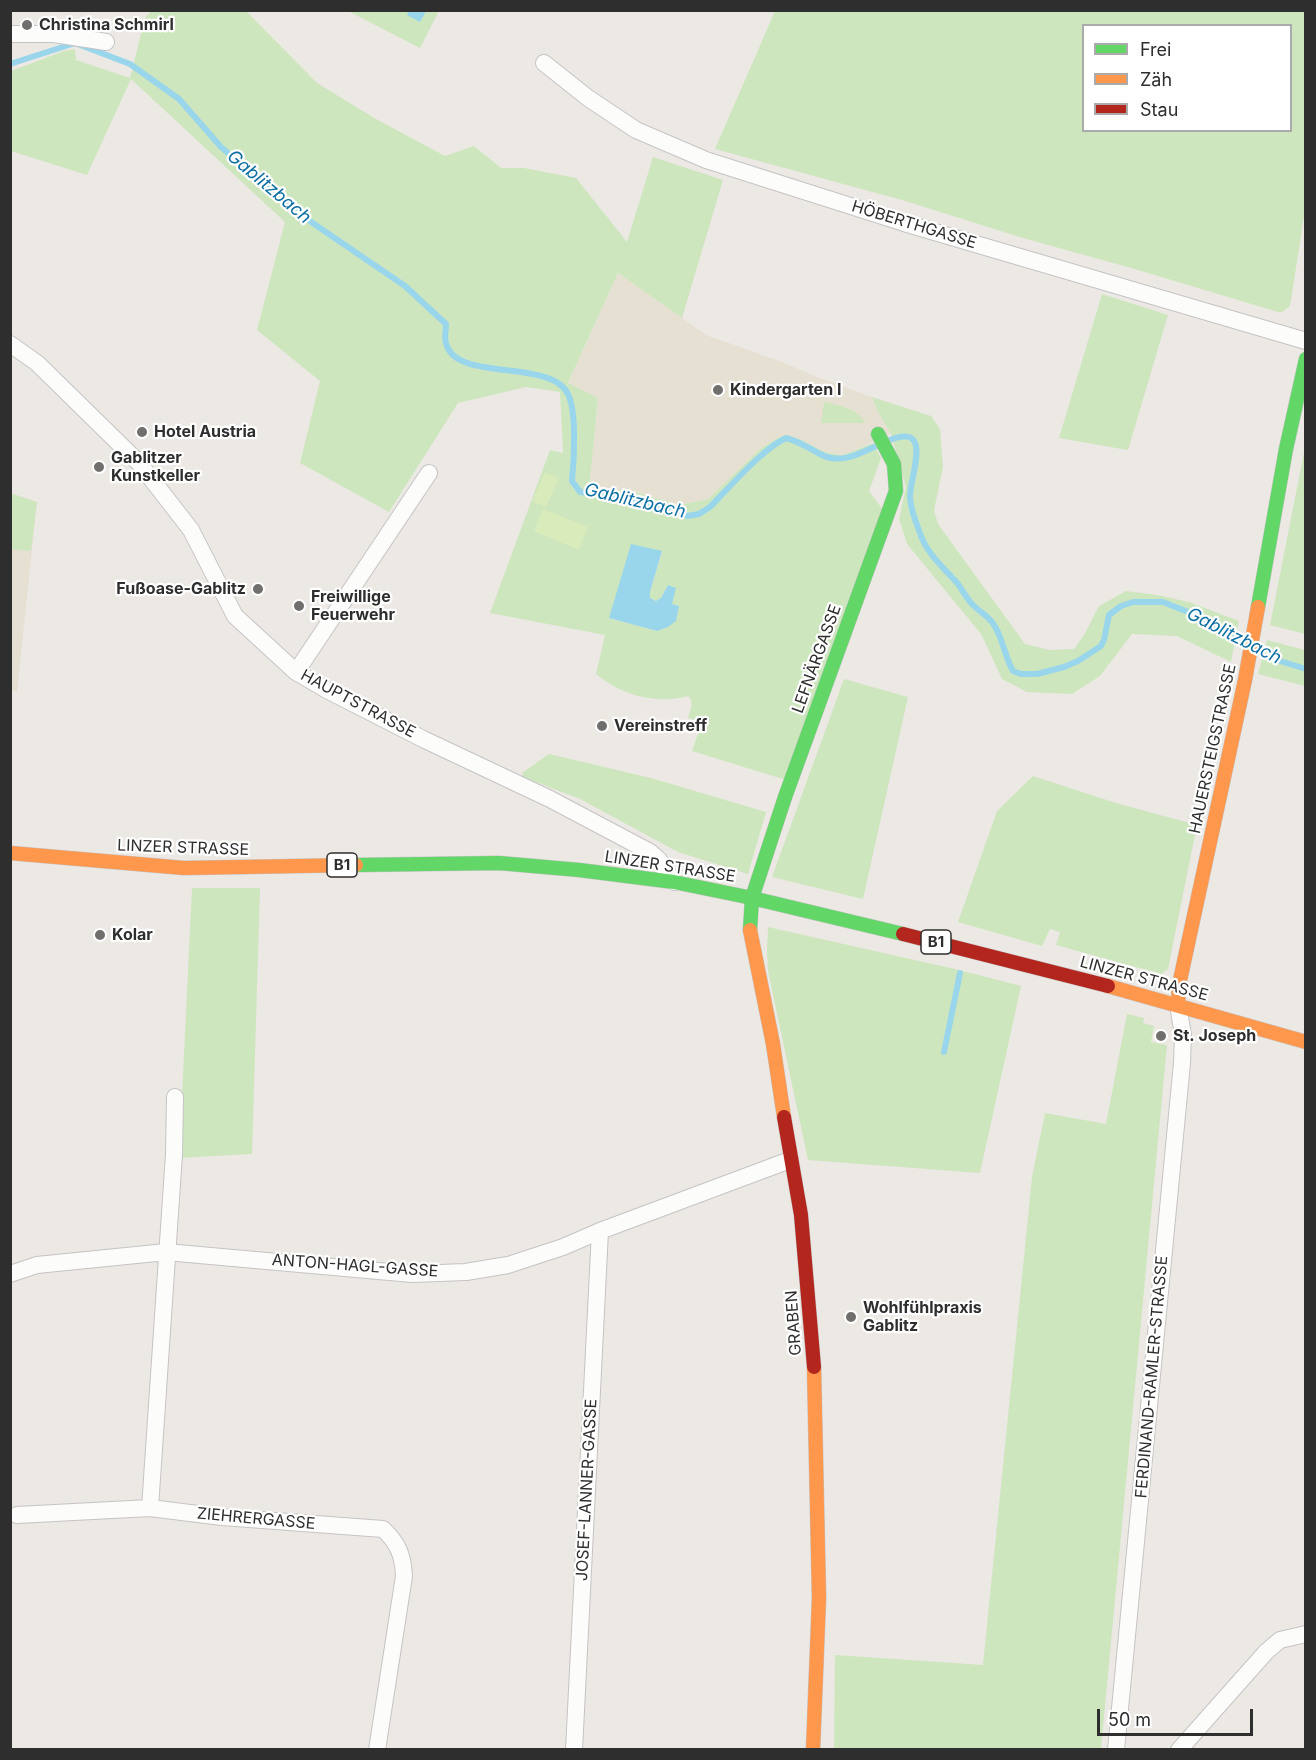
<!DOCTYPE html>
<html>
<head>
<meta charset="utf-8">
<style>
	body { margin:0 }
	#map { position:relative; width:1316px; height:1760px; overflow:hidden; background:#ece8e4; font-family:Inter,sans-serif }
	canvas { display:block }
	.frame { position:absolute; inset:0; border:12px solid #2e2e2e; pointer-events:none }
	.legend { position:absolute; left:1082px; top:24px; width:210px; height:108px; box-sizing:border-box; background:#fff; border:2px solid #ababab; margin:0; padding:8px 10px; list-style:none; font-size:18px; color:#2e2e2e }
	.legend li { display:flex; align-items:center; gap:12px; height:30px }
	.legend b { width:30px; border:2px solid #ababab }
	.scale { position:absolute; left:1097px; top:1709px; width:156px; height:27px; box-sizing:border-box; border:3px solid #2e2e2e; border-top:0; padding-left:8px; font-size:18px; line-height:21px; white-space:nowrap; color:#2e2e2e; -webkit-text-stroke:4px #fff; paint-order:stroke }
</style>
</head>
<body>
<div id="map">
<canvas width="1316" height="1760"></canvas>
<div class="frame"></div>
<ul class="legend">
<li><b style="height:8px;background:#63d668"></b>Frei</li>
<li><b style="height:8px;background:#ff974d"></b>Zäh</li>
<li><b style="height:8px;background:#b3261e"></b>Stau</li>
</ul>
<div class="scale">50 m</div>
</div>
<script>
const g = document.querySelector('canvas').getContext('2d');
g.lineJoin = 'round';
function fillPath(path, color) { g.fillStyle = color; g.fill(path, 'evenodd'); }
function stroke(path, color, width, dash) { g.strokeStyle = color; g.lineWidth = width; g.lineCap = dash ? 'butt' : 'round'; g.setLineDash(dash || []); g.stroke(path); }
function drawText(font, color, halo, rows, align = 'center') {
  g.font = font + ' Inter,sans-serif'; g.lineWidth = 4.5; g.setLineDash([]); g.textBaseline = 'middle'; g.strokeStyle = halo; g.fillStyle = color; for (const [text, x, y, turn = 0] of rows) {
    g.save(); g.translate(x, y); g.rotate((+turn || 0) * Math.PI / 180); g.textAlign = isNaN(turn) ? turn : align; if (halo) g.strokeText(text, 0, 0); g.fillText(text, 0, 0); g.restore();
  }
}
const education = new Path2D(`
	M618,273L706,335L782,362L817,377L872,397L878,412L891,434L844,455L825,452L800,439L785,435L775,439L760,449L708,499L680,505L638,493H599L590,480L598,398L568,384Z
	M10,493L37,502L17,692L10,690Z`);
const green = new Path2D(`
	M245,10L317,83L376,119L445,156L474,146L501,168H524L576,178L627,242L653,157L723,180L682,318L618,273L568,383L598,398L590,480L599,493H638L680,505L708,499L760,449L775,439L785,435L800,439L825,452L843,455L873,443L881,458L869,491L883,510L786,780L692,751L702,722L688,718C690,710 695,702 688,696C656,705 621,695 596,674L605,635L490,613L550,450L563,453L560,392L526,387L458,403L389,512L300,463L320,381L257,330L285,222L131,79L87,175L11,151V71L64,51L75,49L76,60L130,78L145,18L151,11ZM662,552L650,592V598L656,601L661,598L668,585L672,604L679,606L657,631L609,618Z
	M348,11H439L420,48Z
	M775,11H1305V210L1290,306L1282,312H1278L1138,270L1023,238L902,200L715,149ZM1084,26H1290V130H1084Z
	M1102,294L1168,315L1128,450L1059,438Z
	M872,397L931,416L940,429L943,467L934,510L938,524L1025,644L1049,650L1074,649L1084,635L1099,606L1126,591L1157,595L1189,602L1239,621L1231,662L1177,636L1132,634L1100,676L1072,694L1027,692L1002,679L981,634L907,544L899,519L906,487L891,434L878,412Z
	M824,402C843,406 855,408 866,423H821Z
	M1305,447V634L1270,625Z
	M10,493L37,502L31,551L11,549Z
	M1267,640L1305,650V686L1258,674Z
	M844,679L908,697L863,899L772,877Z
	M549,754L651,778L766,812L748,874L678,852L580,799L523,777L522,773Z
	M1033,776L1116,803L1197,825L1168,969L1161,974L1056,945L1060,932L1050,929L1042,946L958,922L997,811Z
	M192,888H260L252,1154L179,1158Z
	M768,927L955,969L1021,986L980,1173L808,1160L768,971L767,950Z
	M1127,1014L1144,1018L1143,1023L1154,1026L1151,1042L1167,1045L1101,1749H834L835,1655L983,1665L1032,1177L1045,1113L1106,1124Z`);
const pitch = new Path2D(`
	M545,472L559,478L546,507L532,501Z
	M543,509L588,527L579,550L534,531Z`);
const water = new Path2D(`
	M409,11V10L426,11L420,22L407,15Z
	M631,544L662,551L650,592V598L656,601L661,598L668,585L676,588L672,604L679,606L676,621L668,627L657,631L609,618Z`);
const stream = new Path2D(`
	M10,64L75,43L130,64L179,99L221,147L298,213L405,286L446,324C446,330 444,338 446,343C455,383 551,358 568,394C577,412 574,461 572,481L580,492L627,498L688,516L699,514L710,507C729,488 762,449 786,438C798,441 809,448 820,454C840,465 859,454 878,445
	M887,441C936,420 909,477 910,498C911,509 916,523 920,533C926,553 945,569 958,584C963,591 968,601 974,606C981,613 989,616 994,625C1002,636 1005,657 1013,671L1021,674H1037L1064,667L1078,661L1101,646L1104,640L1109,615L1121,606L1133,602H1163L1208,620L1246,645
	M1255,650L1264,656L1306,669
	M944,1052L960,973`);
const street = new Path2D(`
	M10,34H54L106,42
	M544,63L588,98L636,130L706,160L904,223L1306,341
	M10,344L37,363L139,463L191,530L235,616L296,672L327,690L423,739L550,799L650,852L659,860L674,882
	M296,672L429,473
	M10,1274L37,1265L166,1252L412,1274L466,1272L508,1265L563,1247L600,1231L790,1160
	M150,1508L174,1154L175,1097
	M17,1515L150,1508L222,1517L383,1529C398,1543 403,1555 404,1576L377,1750
	M574,1750L600,1231
	M1116,1750L1182,1063L1183,1035L1178,1005
	M1179,1750L1266,1652L1280,1640L1306,1634`);
const fast = new Path2D(`
	M1258,607L1286,449L1306,359
	M356,865L499,863L579,870L674,882L752,898L903,934
	M750,930L752,898L785,797L896,491L894,464L878,434`);
const slow = new Path2D(`
	M10,853L184,868L356,865
	M750,930L773,1044L784,1117
	M1108,986L1306,1042
	M1178,1005L1179,985L1245,680L1258,607
	M813,1750L819,1598L814,1367`);
const jam = new Path2D(`
	M903,934L1108,986
	M784,1117L801,1215L814,1367`);
const markers = [
	[27,25,6,"#706f6e"],
	[718,390,6,"#706f6e"],
	[142,432,6,"#706f6e"],
	[99,467,6,"#706f6e"],
	[258,589,6,"#706f6e"],
	[299,606,6,"#706f6e"],
	[602,726,6,"#706f6e"],
	[100,935,6,"#706f6e"],
	[1161,1036,6,"#706f6e"],
	[851,1317,6,"#706f6e"]
];
const shields = [
	[342,865,30],
	[936,942,30]
];
const shieldNames = [
	["B1",342,865],
	["B1",936,942]
];
const poiNames = [
	["Christina Schmirl",39,25],
	["Kindergarten I",730,390],
	["Hotel Austria",154,432],
	["Gablitzer",111,458],
	["Kunstkeller",111,476],
	["Fußoase-Gablitz",246,589,"right"],
	["Freiwillige",311,597],
	["Feuerwehr",311,615],
	["Vereinstreff",614,726],
	["Kolar",112,935],
	["St. Joseph",1173,1036],
	["Wohlfühlpraxis",863,1308],
	["Gablitz",863,1326]
];
const streetNames = [
	["HÖBERTHGASSE",914,225,17],
	["LEFNÄRGASSE",817,659,-70],
	["HAUPTSTRASSE",358,704,28],
	["HAUERSTEIGSTRASSE",1213,749,-78],
	["LINZER STRASSE",183,848,2],
	["LINZER STRASSE",670,867,9],
	["LINZER STRASSE",1144,979,15],
	["ANTON-HAGL-GASSE",355,1266,4],
	["GRABEN",794,1323,-94],
	["FERDINAND-RAMLER-STRASSE",1152,1377,-85],
	["JOSEF-LANNER-GASSE",587,1490,-87],
	["ZIEHRERGASSE",256,1519,5]
];
const waterNames = [
	["Gablitzbach",269,187,40],
	["Gablitzbach",635,501,13],
	["Gablitzbach",1234,636,27]
];
fillPath(education, '#e6e0d3');
fillPath(green, '#cee6be');
fillPath(pitch, '#d9eabb');
fillPath(water, '#99d6ec');
stroke(stream, '#99d6ec', 6);
stroke(street, '#c5c4c5', 18);
stroke(fast, '#c5c4c5', 15);
stroke(slow, '#c5c4c5', 15);
stroke(jam, '#c5c4c5', 15);
stroke(street, '#fcfcfb', 16);
stroke(fast, '#63d668', 14);
stroke(slow, '#ff974d', 14);
stroke(jam, '#b3261e', 14);
for (const [x, y, r, color] of markers) { const dot = new Path2D(); dot.arc(x, y, r, 0, 2 * Math.PI); g.fillStyle = color; g.fill(dot); stroke(dot, '#fff', 2); }
for (const [x, y, w] of shields) { const box = new Path2D(); box.roundRect(x - w / 2, y - 12, w, 24, 4.5); g.fillStyle = '#fff'; g.fill(box); stroke(box, '#2e2e2e', 1.5); }
drawText('bold 15px', '#2e2e2e', null, shieldNames);
drawText('bold 16px', '#2e2e2e', '#fff', poiNames, 'left');
drawText('16px', '#2e2e2e', '#fff', streetNames);
drawText('italic 18px', '#0d6fa3', '#fff', waterNames);
</script>
</body>
</html>
